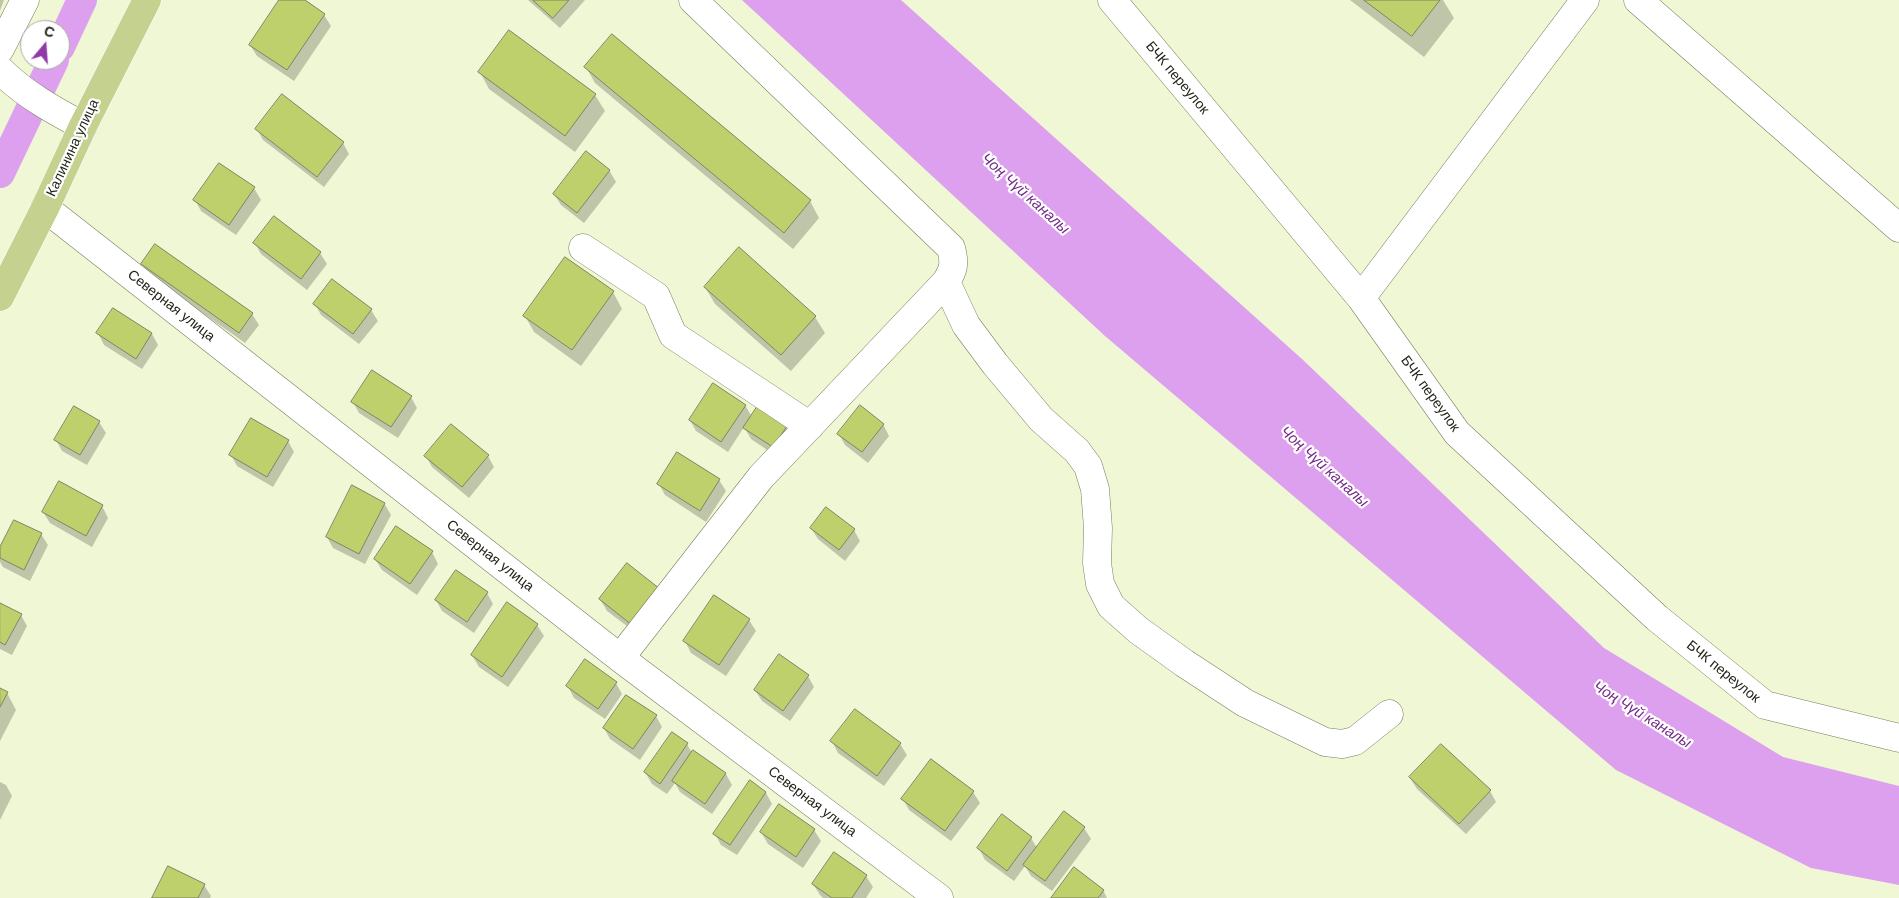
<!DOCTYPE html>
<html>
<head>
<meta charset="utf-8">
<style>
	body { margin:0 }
	#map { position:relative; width:1899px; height:898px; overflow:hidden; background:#eff7d4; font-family:Arial,sans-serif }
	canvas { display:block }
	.north { position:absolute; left:20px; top:20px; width:50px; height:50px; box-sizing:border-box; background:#fff; border:1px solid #a7a8a3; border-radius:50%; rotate:18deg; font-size:14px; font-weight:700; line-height:20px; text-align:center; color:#222518 }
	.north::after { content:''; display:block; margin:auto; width:18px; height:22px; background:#903aa7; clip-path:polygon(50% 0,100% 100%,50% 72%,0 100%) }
</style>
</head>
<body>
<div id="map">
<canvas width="1899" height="898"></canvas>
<div class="north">С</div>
</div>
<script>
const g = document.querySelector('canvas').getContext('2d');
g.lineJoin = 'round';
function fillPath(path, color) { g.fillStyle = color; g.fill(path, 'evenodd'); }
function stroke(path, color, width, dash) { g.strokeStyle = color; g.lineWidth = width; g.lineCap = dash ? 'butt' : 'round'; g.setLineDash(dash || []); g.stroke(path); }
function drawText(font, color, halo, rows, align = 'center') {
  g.font = font + ' Arial,sans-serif'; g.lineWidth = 4.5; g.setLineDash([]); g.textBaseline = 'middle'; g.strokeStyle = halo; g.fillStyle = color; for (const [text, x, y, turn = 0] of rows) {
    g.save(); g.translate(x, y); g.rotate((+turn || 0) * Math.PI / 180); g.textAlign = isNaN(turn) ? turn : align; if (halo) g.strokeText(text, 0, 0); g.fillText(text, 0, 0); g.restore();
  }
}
const water = new Path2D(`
	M742,0H901L1302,359L1604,648L1783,757L1899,786V885L1811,868L1616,770L1105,336Z`);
const shadow = new Path2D(`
	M0,0H4L0,11Z
	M280,0H302L324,15L331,26L294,81L257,56L250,45Z
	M528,0H585L560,28Z
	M1350,0H1443L1454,18L1424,57Z
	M586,67L810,201L819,218L793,249L595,83Z
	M480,72L595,95L605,111L575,152L489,89Z
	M257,129L343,143L349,154L324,187L263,140Z
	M220,164L254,188L261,200L236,235L201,211L195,200Z
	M609,170L616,182L584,223L561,205L554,194Z
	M255,243L320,253L327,264L307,290L261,254Z
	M143,264L252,314L259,325L245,343L149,275Z
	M705,287L815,317L825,333L791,371L715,304Z
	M613,292L622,309L581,366L534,332L525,316Z
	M315,304L371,310L378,321L359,344L321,315Z
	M98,333L152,334L158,345L142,369L104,345Z
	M411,397L417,408L398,438L359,413L353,402Z
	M745,405L752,417L788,424L794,435L779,458L751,439L744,427L728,452L696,431L690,420Z
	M99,422L106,433L87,465L62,451L56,440Z
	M883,424L889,436L868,463L845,445L839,434Z
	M288,441L294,452L273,487L237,466L231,455Z
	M678,453L719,480L726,491L706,522L665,495L659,484Z
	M426,456H488L494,467L469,498L432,467Z
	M384,503L391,515L365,564L333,548L327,537Z
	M102,506L108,518L92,547L50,523L43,512Z
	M811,528L854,530L860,541L845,561L818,539Z
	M41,534L48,545L30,581L3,567L0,562V550Z
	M432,552L438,564L417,595L382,570L375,559Z
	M659,590L639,635L607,611L600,599Z
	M487,593L493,604L474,633L442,611L436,600Z
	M0,604L21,615L27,626L12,655L0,649Z
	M749,620L756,631L726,676L691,653L685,641Z
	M537,625L544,636L508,687L479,667L472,655Z
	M808,676L814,687L790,721L762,701L755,690Z
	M616,683L622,694L605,719L574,698L568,686Z
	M0,690L7,693L16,710L0,741Z
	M855,710L900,744L907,755L884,786L838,753L832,741Z
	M656,716L662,727L640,760L610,739L604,728Z
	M687,744L692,753L693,752L726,774L732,785L712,814L680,792L675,783L667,794L652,784L645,772Z
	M1410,778L1490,791L1496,802L1466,834L1417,789Z
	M0,782L6,785L12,796L0,820Z
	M750,782L766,793L772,804L737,855L721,845L715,834Z
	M973,792L980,803L951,841L909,810L903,799Z
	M780,806L814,830L821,841L803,868L768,844L761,832Z
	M1084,828L1091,839L1052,891L1031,876L1025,866L1014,881L985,860L979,848L1031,838L1037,848Z
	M834,854L866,876L873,887L866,898H823L820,895L813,884Z
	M204,885L211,896L210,898H153Z
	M1103,890L1107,898H1052Z`);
const canal = new Path2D(`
	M60,47L82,0
	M0,173L54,60`);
const building = new Path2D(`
	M279,0H305L325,14L287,70L249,45Z
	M533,0H569L553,18Z
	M1364,0H1440L1412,36Z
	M509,30L596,94L565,136L478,72Z
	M612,34L811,200L784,233L584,67Z
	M282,94L344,142L317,177L255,129Z
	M586,151L610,170L577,213L553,194Z
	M219,163L255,187L229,225L193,200Z
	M274,216L321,252L301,279L253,243Z
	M155,244L253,313L239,333L141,264Z
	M739,247L816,316L781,355L704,287Z
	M565,257L614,291L572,350L523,316Z
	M332,279L372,309L353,334L313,304Z
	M113,308L152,333L136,359L96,333Z
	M372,370L412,396L391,427L351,402Z
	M713,383L746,405L721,442L689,420Z
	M759,404L789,423L773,447L743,428Z
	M860,405L884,424L862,452L837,434Z
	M74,406L100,421L80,455L54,440Z
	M251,418L289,440L267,477L229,455Z
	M451,424L489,455L462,487L424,456Z
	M677,452L720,479L700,511L657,484Z
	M59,481L103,505L86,536L42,512Z
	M352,485L385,503L359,554L326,537Z
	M826,507L855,529L839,550L810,528Z
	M14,520L42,533L24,570L0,558V547Z
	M396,526L433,551L410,584L374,559Z
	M627,563L660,589L632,625L599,599Z
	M456,570L488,592L467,622L435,600Z
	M714,595L750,619L719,665L683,641Z
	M507,602L538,624L502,677L471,655Z
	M0,603L22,614L5,645L0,642Z
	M779,654L809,675L783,711L754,690Z
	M585,659L617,682L598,709L566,686Z
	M0,688L8,692L0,707Z
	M626,695L657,715L633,749L603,728Z
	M855,709L901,743L877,776L830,741Z
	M672,732L688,743L660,784L644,772Z
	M1441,744L1491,790L1459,824L1409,777Z
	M693,750L726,773L705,804L672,781Z
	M931,759L974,791L945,831L901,799Z
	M750,780L766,792L730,845L713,834Z
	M779,804L815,829L796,857L760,832Z
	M1064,811L1085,827L1045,881L1023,865Z
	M1002,814L1032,837L1007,871L977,848Z
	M834,852L867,875L852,898H832L812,884Z
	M168,866L205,884L198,898H152Z
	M1074,867L1104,890L1098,898H1051Z`);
const minor = new Path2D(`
	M1112,0L1361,298L1457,433L1657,618L1765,705L1899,738
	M1638,0L1899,228
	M0,49L25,0
	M0,70C24,94 53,110 83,126
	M45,208L620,658L939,898
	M583,248L656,296L673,335L810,426
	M946,282L966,325L995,364L1041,419L1077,451L1088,466L1095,489L1098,528L1097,563L1100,584L1111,606L1138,630L1184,663L1245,703L1325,742L1342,744L1355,741L1389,714
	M1361,298L1585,0
	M620,658L761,477L946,282C954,269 955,263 951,248L693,0`);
const major = new Path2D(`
	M0,297L45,208L83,126L147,0`);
const streetNames = [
	["БЧК переулок",1177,78,50],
	["Калинина улица",73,148,-65],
	["Северная улица",171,306,38],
	["БЧК переулок",1430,394,54],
	["Северная улица",490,556,38],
	["БЧК переулок",1723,672,39],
	["Северная улица",812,802,37]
];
const waterNames = [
	["Чоң Чүй каналы",1025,194,42],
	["Чоң Чүй каналы",1324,467,42],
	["Чоң Чүй каналы",1642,715,32]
];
fillPath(water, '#dda0ef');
fillPath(shadow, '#0003');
stroke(canal, '#dda0ef', 30);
fillPath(building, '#bdd06c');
stroke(building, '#7d8464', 1);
stroke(minor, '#777e5f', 29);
stroke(major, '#fff', 29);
stroke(minor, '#fff', 28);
stroke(major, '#c5d18e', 28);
drawText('14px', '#222518', '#fff', streetNames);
drawText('italic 15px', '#742c88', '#fff', waterNames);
</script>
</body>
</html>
